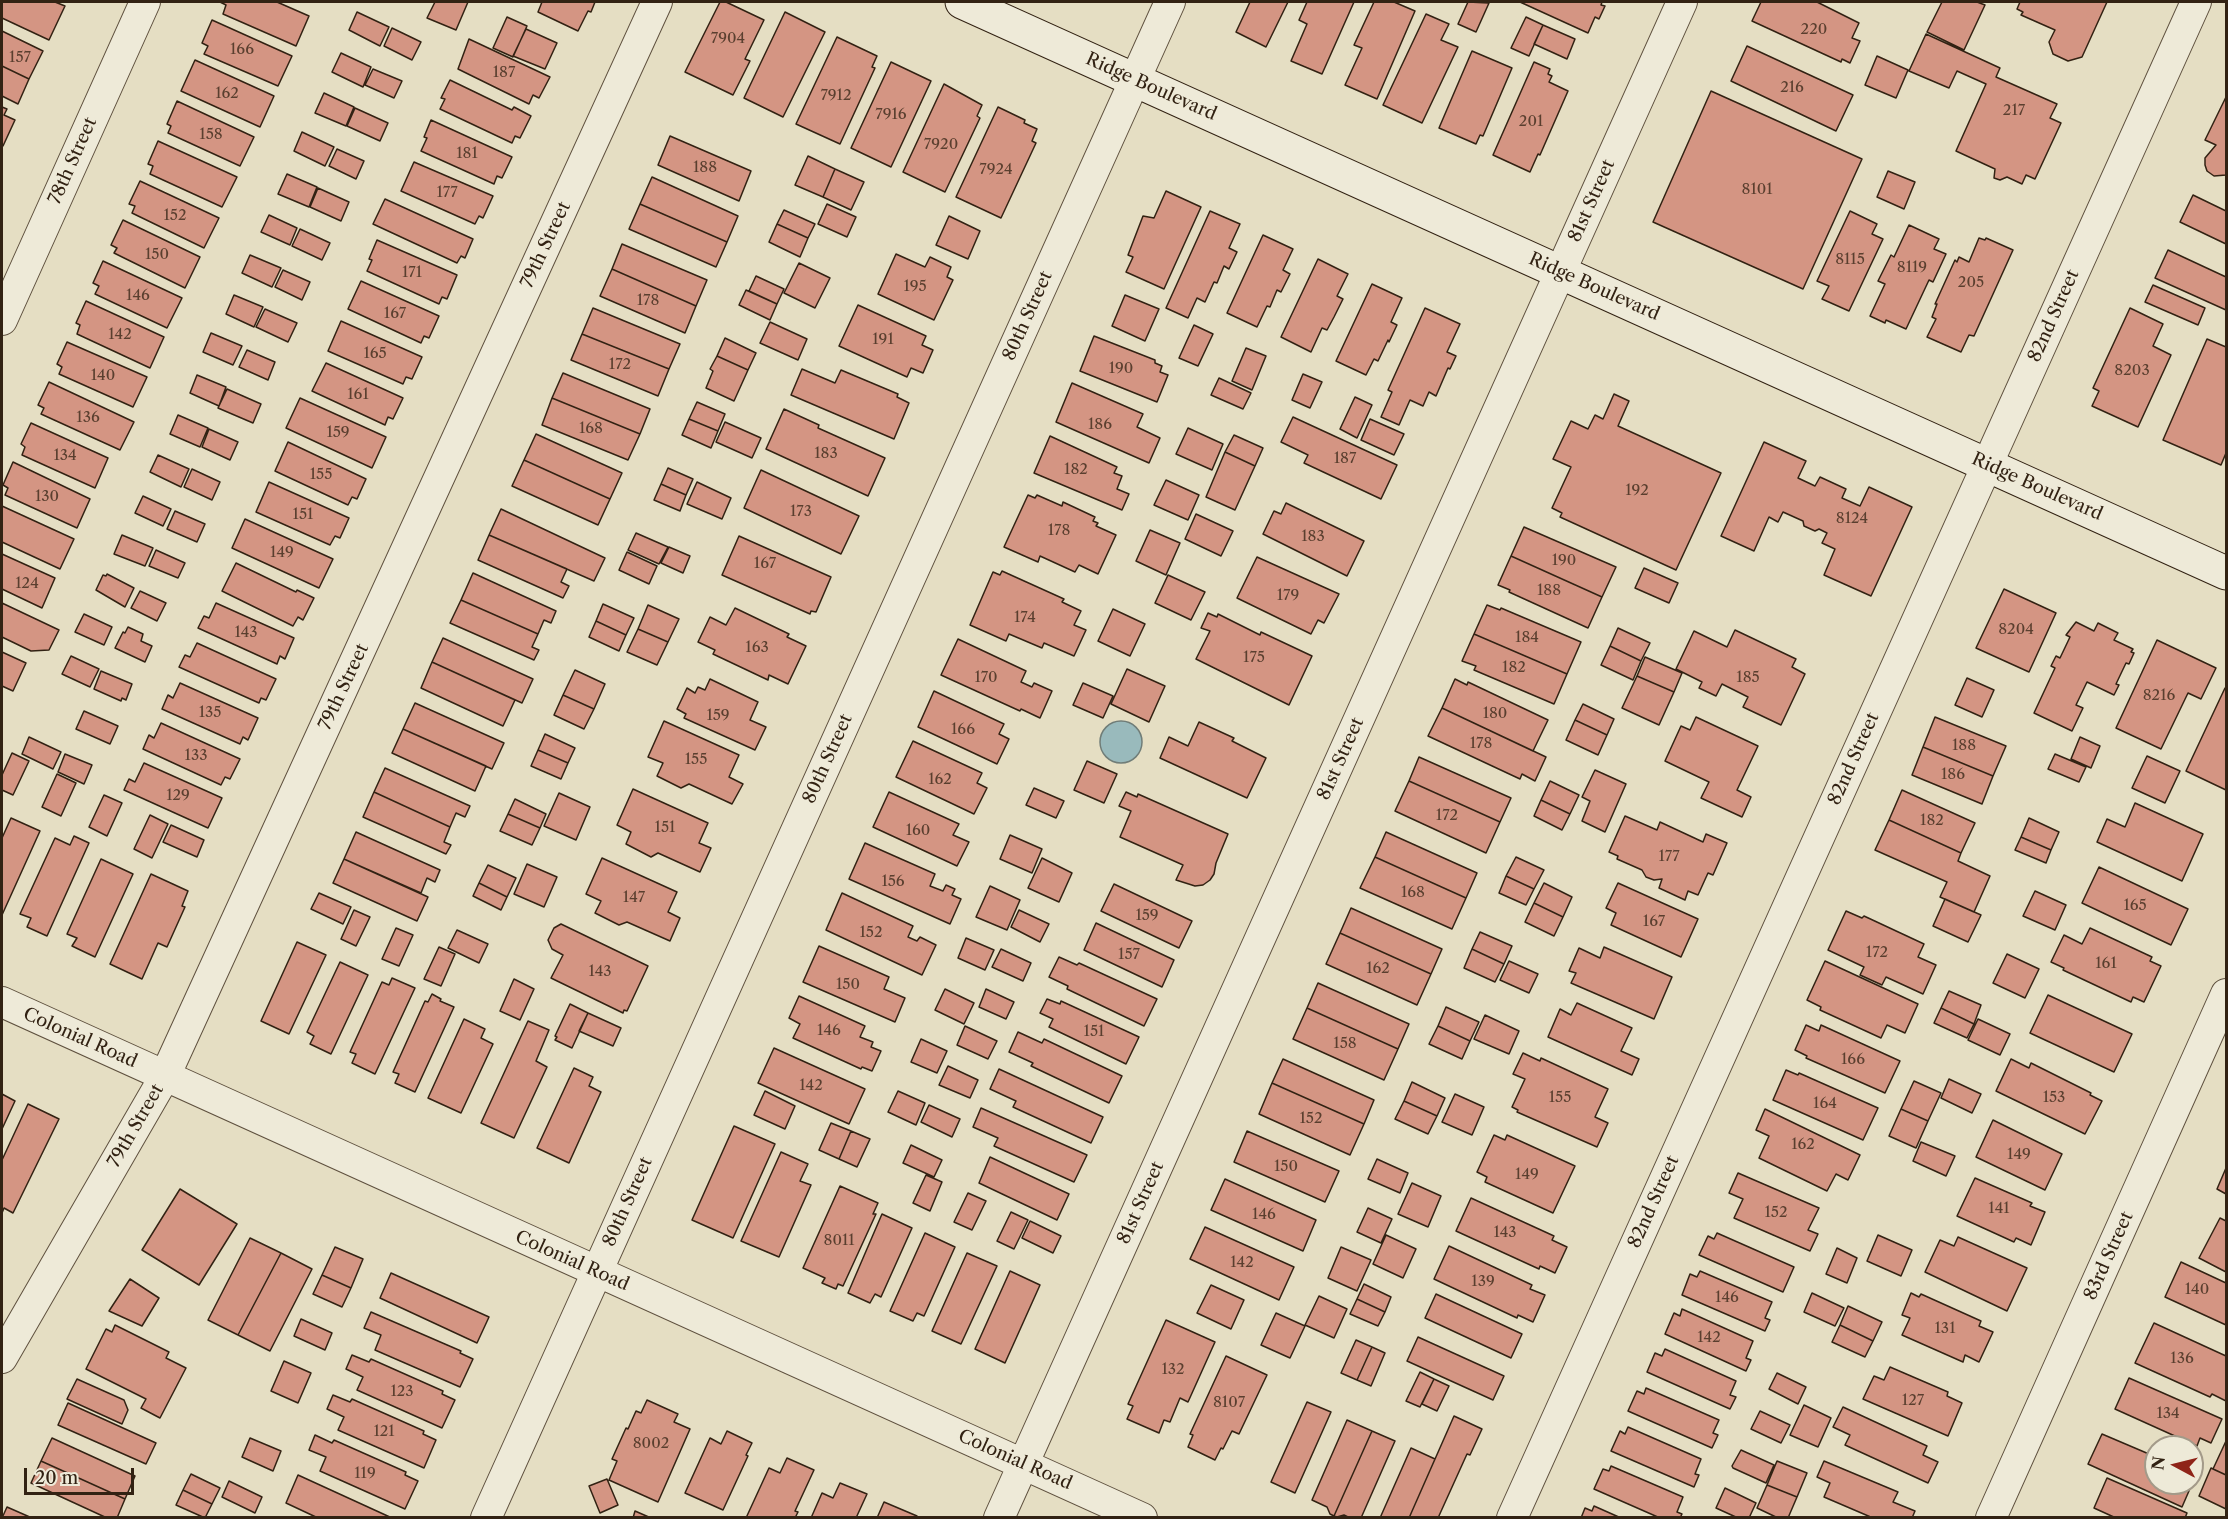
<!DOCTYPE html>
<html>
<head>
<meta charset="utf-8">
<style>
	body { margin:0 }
	#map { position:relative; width:2228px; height:1519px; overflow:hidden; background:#e5dec3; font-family:"Libre Caslon Text",serif }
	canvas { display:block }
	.frame { position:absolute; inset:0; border:3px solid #322213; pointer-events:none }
	.north { position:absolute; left:2144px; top:1435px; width:60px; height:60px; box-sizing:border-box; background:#eeead8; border:2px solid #a39a89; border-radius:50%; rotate:277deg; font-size:16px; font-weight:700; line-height:24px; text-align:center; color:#322213 }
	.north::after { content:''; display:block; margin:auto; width:21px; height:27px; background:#8f2418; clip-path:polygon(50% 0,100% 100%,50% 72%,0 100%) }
	.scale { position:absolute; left:24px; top:1468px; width:110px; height:27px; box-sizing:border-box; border:3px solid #322213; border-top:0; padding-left:8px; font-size:18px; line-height:21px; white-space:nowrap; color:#322213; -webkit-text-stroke:4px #eeead8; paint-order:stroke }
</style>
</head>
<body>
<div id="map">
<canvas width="2228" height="1519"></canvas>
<div class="frame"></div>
<div class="north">N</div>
<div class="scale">20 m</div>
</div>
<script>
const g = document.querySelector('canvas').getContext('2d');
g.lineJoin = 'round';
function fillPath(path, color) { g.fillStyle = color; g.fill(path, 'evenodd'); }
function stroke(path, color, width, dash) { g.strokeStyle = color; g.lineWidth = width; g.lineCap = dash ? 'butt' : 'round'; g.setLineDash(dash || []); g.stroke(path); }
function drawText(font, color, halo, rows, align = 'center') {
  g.font = font + ' "Libre Caslon Text",serif'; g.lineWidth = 5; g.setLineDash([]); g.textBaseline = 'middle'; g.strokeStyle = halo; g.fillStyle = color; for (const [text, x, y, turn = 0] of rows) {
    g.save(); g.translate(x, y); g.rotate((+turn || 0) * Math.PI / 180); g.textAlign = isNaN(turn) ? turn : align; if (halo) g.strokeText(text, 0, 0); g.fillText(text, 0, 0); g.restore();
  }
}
const water = new Path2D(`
	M1100 742a21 21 0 1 1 42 0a21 21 0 1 1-42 0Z`);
const building = new Path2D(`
	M2,2H55L65,6L49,40L2,18Z
	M220,2H277L309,16L296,46L223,14L226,5Z
	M435,2H468L456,30L427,18Z
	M542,2H595L591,12L588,11L578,31L538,12Z
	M720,2H726L764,20L745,59L750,61L733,95L685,72Z
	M1250,2H1288L1266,47L1236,32Z
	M1307,2H1354L1322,74L1291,61L1307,24L1299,20Z
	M1374,2H1394L1415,11L1377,99L1345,85L1362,48L1354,45Z
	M1468,2L1489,3L1476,32L1458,24Z
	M1520,2H1602L1601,5L1605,6L1599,19L1595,17L1588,33Z
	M1761,2H1817L1859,23L1852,38L1860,41L1850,63L1842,59L1841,62L1752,21Z
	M1942,2H1977L1985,5L1964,50L1927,32Z
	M2020,2H2107L2082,57L2068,61L2053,54L2049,42L2055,30L2021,15L2023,12L2017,9Z
	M357,12L389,27L380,46L349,30Z
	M785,12L825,32L783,117L744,98Z
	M1426,14L1449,24L1441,40L1458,47L1422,123L1383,105Z
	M507,17L527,26L513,57L493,48Z
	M1526,17L1543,25L1529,56L1511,48Z
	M212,20L292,56L278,86L204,54L208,46L202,43Z
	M1543,25L1575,39L1567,59L1534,44Z
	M392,28L421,42L412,60L384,46Z
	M526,29L557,43L545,69L513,56Z
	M2,31L43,51L29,79L2,66Z
	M1926,34L2000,68L1996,77L2057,104L2050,118L2061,123L2035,179L2026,175L2022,184L2007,177L2000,180L1994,178L1995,169L1956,151L1986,84L1957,71L1949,88L1909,71Z
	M837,37L877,56L872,67L875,68L840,144L796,124Z
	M469,39L550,77L539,98L533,95L529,104L458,69Z
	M1747,46L1853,95L1836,131L1731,81Z
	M1472,51L1512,68L1483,136L1480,135L1476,144L1439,128Z
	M341,53L371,67L363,87L332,72Z
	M1877,56L1908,70L1896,98L1865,85Z
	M195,60L274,96L260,127L181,91Z
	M891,62L931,81L891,167L851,148Z
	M1534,62L1550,69L1548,74L1552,76L1549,82L1568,91L1540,155L1538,154L1530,172L1493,155Z
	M2,66L29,79L18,104L2,96Z
	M373,69L402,81L394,98L365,85Z
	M450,80L512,110L514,107L531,116L520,138L515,136L512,143L440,109L445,99L441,98Z
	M944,84L982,105L977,116L980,118L945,192L903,172Z
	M1711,91L1862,159L1803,289L1653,222Z
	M324,93L354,107L346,126L315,113Z
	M2226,97V175L2214,176L2207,171L2205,165V158L2216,145L2205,140Z
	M177,101L254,137L240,166L168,133L171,126L167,124Z
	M2,107L7,109L4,115L15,120L3,146L2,145Z
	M998,107L1025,120L1024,123L1037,129L1032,141L1036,143L1001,218L956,197Z
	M355,108L388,123L380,141L347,126Z
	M431,120L512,157L502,178L497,176L494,184L421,151L427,138L424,137Z
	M302,132L334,147L325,166L294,151Z
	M670,136L751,171L739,201L658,165Z
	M158,141L237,177L222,207L150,174L153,166L148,164Z
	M337,149L364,161L356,179L329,166Z
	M808,156L835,169L823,197L795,185Z
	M414,162L493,196L483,218L479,216L475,224L401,191Z
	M835,169L864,182L851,210L823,197Z
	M1888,171L1915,182L1904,209L1877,197Z
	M287,174L317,187L309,207L278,194Z
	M652,177L738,216L727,242L640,204Z
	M140,181L219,218L204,248L132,213L135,206L129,204Z
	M318,188L349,202L341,221L310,207Z
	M1166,191L1201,207L1164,289L1126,272L1133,257L1128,255L1143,216L1154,218Z
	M2193,195L2226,211V244L2180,222Z
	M385,199L473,239L465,258L461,256L457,263L373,224Z
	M640,204L727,242L716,267L629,229Z
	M827,204L856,217L847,237L818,224Z
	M784,210L815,224L808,238L777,224Z
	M1210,211L1240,224L1229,248L1237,252L1229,269L1224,266L1217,283L1214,282L1205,302L1197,298L1188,318L1166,308Z
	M1850,211L1877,224L1872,234L1883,239L1849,311L1822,299L1829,286L1817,281Z
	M269,215L297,228L290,245L261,232Z
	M949,216L980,231L968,259L936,245Z
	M123,220L200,257L185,288L114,253L117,248L111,245Z
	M777,224L808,238L800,257L769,242Z
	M1909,225L1939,239L1934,249L1946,254L1933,282L1929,280L1906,329L1886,320L1885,323L1870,316L1885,284L1878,281L1891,255L1894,257Z
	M300,229L330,243L322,260L292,246Z
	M1263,235L1293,249L1283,270L1290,274L1281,292L1277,290L1270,307L1267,306L1257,327L1227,313Z
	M1979,238L1985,240L1986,238L2013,250L1974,336L1969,335L1961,352L1927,337L1936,319L1932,317L1937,304H1935L1955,260L1957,262L1959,257L1969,262Z
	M377,240L457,275L447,299L442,297L439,304L367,271L372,260L369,259Z
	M622,244L707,280L696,306L612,269Z
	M2168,250L2226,277V310L2155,278Z
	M896,254L925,267L930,257L951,267L947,277L953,280L934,320L878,294Z
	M250,255L281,268L272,287L242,273Z
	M1318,259L1348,274L1337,296L1343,299L1334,317L1327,330L1322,328L1311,352L1281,337Z
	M103,261L182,298L167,328L95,294L99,286L93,283Z
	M799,263L830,278L815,308L784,293Z
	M612,269L696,306L685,333L600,296Z
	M283,270L310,282L302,300L275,287Z
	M756,276L784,289L777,304L749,291Z
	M361,281L439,316L429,338L424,336L421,343L348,309Z
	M1372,284L1402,298L1391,322L1397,325L1389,342L1388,340L1378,361L1374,359L1366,375L1336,361Z
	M2153,285L2205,308L2198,325L2145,302Z
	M746,290L777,304L770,320L739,305Z
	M234,295L263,307L254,327L226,314Z
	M1125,295L1159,309L1145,341L1112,326Z
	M86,301L164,337L150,368L77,334L80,325L76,323Z
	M858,305L926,336L922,345L933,350L923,373L911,368L907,377L839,346Z
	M593,308L680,344L669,369L582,334Z
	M1425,308L1460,324L1447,352L1456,356L1450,369L1448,368L1436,396L1429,392L1423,406L1410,400L1399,425L1381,417L1392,392L1388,390Z
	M2130,308L2163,324L2153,346L2171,355L2138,427L2092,406L2099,391L2093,388Z
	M265,309L297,323L288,342L256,327Z
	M341,321L422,357L412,379L406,377L403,384L328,351Z
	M770,322L807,339L798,360L760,343Z
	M1194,325L1213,334L1198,366L1179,358Z
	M211,333L242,346L233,365L203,352Z
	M582,334L669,369L658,396L571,360Z
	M1094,336L1155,360V363L1162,366L1160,372L1168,375L1157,402L1080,371Z
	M725,338L756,353L748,370L717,356Z
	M2207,339L2226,347V453L2221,465L2163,440Z
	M67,342L147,377L133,407L59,374L62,367L57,364Z
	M1246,348L1266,356L1252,390L1232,381Z
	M247,350L275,362L268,380L239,367Z
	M717,356L748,370L734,401L706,388L713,371L710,369Z
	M326,363L403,398L393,419L388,417L385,425L312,391Z
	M802,369L835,383L841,370L898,394L897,397L909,403L894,439L791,395Z
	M563,373L650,409L640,434L552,398Z
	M1303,374L1322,382L1310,408L1292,400Z
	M197,375L226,387L219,406L190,393Z
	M1219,378L1251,393L1243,409L1211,395Z
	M49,382L134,422L120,450L41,414L44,408L38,405Z
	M1072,383L1143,414L1137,427L1160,438L1149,463L1056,422Z
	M227,389L261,404L253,423L218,408Z
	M1614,394L1629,401L1618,426L1721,473L1676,570L1560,517L1562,513L1552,508L1571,467L1553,459L1571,421L1588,429L1595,415L1603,419Z
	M1355,397L1372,405L1357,438L1340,429Z
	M300,398L386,437L372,468L286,428Z
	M552,398L640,434L628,460L542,425Z
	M697,402L725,414L718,431L689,419Z
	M784,409L819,425L818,428L885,458L868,496L766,449Z
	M178,415L208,428L200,447L170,434Z
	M1293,417L1397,465L1381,499L1304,463L1308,455L1281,442Z
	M689,419L718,431L711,448L682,435Z
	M1370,419L1404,434L1394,455L1361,440Z
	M725,422L761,438L752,458L716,442Z
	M31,423L108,458L95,488L22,455L25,447L21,444Z
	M1188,428L1223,444L1212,470L1176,454Z
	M209,429L238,442L230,460L202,447Z
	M536,434L622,473L610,499L524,460Z
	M1234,435L1263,448L1255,466L1225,452Z
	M1050,436L1117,467L1114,473L1122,476L1117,489L1129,494L1122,510L1034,473Z
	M288,442L366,479L357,499L352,497L348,505L275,471Z
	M1764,442L1806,461L1798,478L1815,486L1820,477L1846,489L1842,498L1860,506L1869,487L1912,507L1871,596L1824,575L1835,549L1822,543L1827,533L1819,529L1815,531L1804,526L1803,521L1783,512L1778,522L1769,517L1754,551L1721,536Z
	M1225,452L1255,466L1235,510L1206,497Z
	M158,455L189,469L181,487L150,472Z
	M524,460L610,499L598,525L512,486Z
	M13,462L90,499L77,528L5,495L8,488L3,485Z
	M668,468L693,479L686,495L661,484Z
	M192,469L220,482L212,500L184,487Z
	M761,470L859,516L841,554L744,508Z
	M1166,480L1199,495L1188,520L1154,505Z
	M269,482L349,518L340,538L335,536L330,545L256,512Z
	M697,482L731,498L722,519L687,504Z
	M661,484L686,495L680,511L654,500Z
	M1028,495L1035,498L1037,495L1062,506L1063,502L1095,517L1093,521L1098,523L1096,526L1116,535L1098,574L1079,565L1075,572L1040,556L1038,562L1004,547Z
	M143,496L171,509L163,526L135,513Z
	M1286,503L1364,541L1347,576L1263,534L1274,511L1281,514Z
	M2,506L74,539L60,569L2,542Z
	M501,509L605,558L594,581L489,535Z
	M175,511L205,524L197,542L167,529Z
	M1196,514L1233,531L1221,556L1185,539Z
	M245,519L333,559L319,588L232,548Z
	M1524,527L1616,567L1602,597L1511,556Z
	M1150,530L1180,543L1166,575L1136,561Z
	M636,533L668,547L659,564L628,550Z
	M122,535L153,548L145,566L114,554Z
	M489,535L567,569L561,582L569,586L563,598L478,560Z
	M739,536L831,577L816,612L811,611L810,614L722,575Z
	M669,547L690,556L683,573L661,563Z
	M156,550L185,563L178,578L149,566Z
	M627,552L657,566L649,584L619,570Z
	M2,554L55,578L42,608L2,589Z
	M1511,556L1602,597L1588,628L1509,592L1510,590L1498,585Z
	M1257,557L1339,594L1324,623L1318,620L1311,634L1237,598Z
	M236,563L296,592L297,590L314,598L303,620L298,617L293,626L222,591Z
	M1644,568L1678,583L1669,603L1635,588Z
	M1002,571L1064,599L1062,602L1081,611L1074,625L1086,630L1074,656L1044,643L1042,648L1009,634L1006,641L970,625L993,572L1000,575Z
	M473,573L556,611L551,623L544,620L538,634L461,600Z
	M107,574L134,588L125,607L96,590L103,575L106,576Z
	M1168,575L1205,592L1191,620L1155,603Z
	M2004,589L2056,613L2029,672L1976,648Z
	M140,591L166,603L157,621L131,608Z
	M461,600L538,634L532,647L539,650L534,660L450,623Z
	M2,603L59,630L49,650L31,651L2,637Z
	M216,603L294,638L285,659L280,656L277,664L198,628L204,616L209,618Z
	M603,604L634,618L626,635L596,621Z
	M648,605L679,619L668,642L638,629Z
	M1487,605L1500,610L1501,608L1581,642L1567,674L1474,634Z
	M735,608L789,634L787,637L806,646L788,684L769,675L768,680L713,654L715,650L698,642L710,617L726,625Z
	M1113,609L1145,624L1130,656L1098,641Z
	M1208,613L1217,617L1218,614L1260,635L1261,632L1312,656L1289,705L1196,659L1210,631L1201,628Z
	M84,614L112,627L104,645L75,632Z
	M596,621L626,635L619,651L589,637Z
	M2076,622L2094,631L2098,623L2118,633L2114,640L2133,649L2131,652L2134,653L2129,664L2126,663L2116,684L2119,685L2114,695L2087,682L2076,705L2083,708L2072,731L2034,713L2055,668L2051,666L2056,656L2060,658L2070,637L2066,635Z
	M128,627L143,634L141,641L152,646L145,662L115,648L123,632L125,633Z
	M1618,628L1650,643L1641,661L1610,646Z
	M638,629L668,642L657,665L627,652Z
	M1735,630L1796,659L1792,667L1805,674L1781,725L1743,707L1748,697L1722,684L1716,696L1699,688L1702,682L1676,669L1694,631L1727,647Z
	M1474,634L1567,674L1554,704L1474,670L1476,666L1462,661Z
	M443,638L533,679L522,703L432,662Z
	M958,639L1026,671L1021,682L1032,687L1034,683L1052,691L1040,718L1021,709L1020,711L941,675Z
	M2157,640L2216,668L2201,699L2188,693L2161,749L2116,728Z
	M197,643L276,679L266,700L261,698L259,703L179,667L185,655L190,657Z
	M1610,646L1641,661L1633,680L1601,665Z
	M2,652L26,663L13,691L2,686Z
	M71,656L99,669L90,687L62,674Z
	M1645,657L1682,673L1674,692L1637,676Z
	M432,662L515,700L503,726L421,688Z
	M1127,669L1165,686L1149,722L1111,704Z
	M575,670L605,684L594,709L563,695Z
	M101,671L132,684L126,700L122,698L121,701L94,689Z
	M1637,676L1674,692L1659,725L1622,708Z
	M1967,678L1994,690L1982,717L1955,705Z
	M710,679L758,702L750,720L766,727L755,750L684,718L686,714L677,709L687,688L695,693L698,687L705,690Z
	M1455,679L1467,685L1468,682L1548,720L1533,751L1442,708Z
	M180,683L258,718L248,740L243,737L240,744L162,709L168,695L173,698Z
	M1083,683L1113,696L1103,718L1073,705Z
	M2225,688H2226V790L2186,771Z
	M934,691L1004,724L999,734L1009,739L997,764L918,727Z
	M563,695L594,709L584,729L554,715Z
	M415,703L504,743L492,769L403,729Z
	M1583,704L1614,719L1607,735L1575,720Z
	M1442,708L1546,757L1535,781L1522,774L1520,779L1428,736Z
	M84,711L118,726L110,744L76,729Z
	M1696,717L1758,746L1737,790L1751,797L1742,817L1701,798L1709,782L1665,761L1681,726L1690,730Z
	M1935,717L2006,746L1993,776L1923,747Z
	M1575,720L1607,735L1598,755L1566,740Z
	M664,721L739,755L729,777L743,784L732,804L689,784L681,788L657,776L663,763L648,757Z
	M1199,722L1234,738L1232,741L1266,758L1247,798L1160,758L1169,737L1188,746Z
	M161,723L240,759L230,779L225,777L221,785L143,749L149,735L154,738Z
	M403,729L486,766L475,791L392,753Z
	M545,734L575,748L568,763L538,750Z
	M29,737L61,752L53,769L22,754Z
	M2080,737L2100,746L2091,768L2071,759Z
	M913,741L982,773L977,783L987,788L974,814L896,777Z
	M1923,747L1993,776L1982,804L1912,775Z
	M538,750L568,763L561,779L531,766Z
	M12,753L29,761L13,795L2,790V775Z
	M65,754L92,765L84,784L58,772Z
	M2055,754L2086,767L2079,782L2048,769Z
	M2147,756L2180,771L2165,803L2132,788Z
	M1419,757L1511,798L1500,822L1409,781Z
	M1087,761L1117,774L1104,803L1074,790Z
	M144,763L222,798L208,828L124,790L129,779L135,782Z
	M385,768L470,806L465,817L456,813L450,827L374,792Z
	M1595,770L1626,784L1605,832L1582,821L1590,801L1582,797Z
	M57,774L76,783L61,816L42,807Z
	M1409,781L1500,822L1486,853L1395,811Z
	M1550,781L1579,795L1570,814L1541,800Z
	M1034,788L1064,801L1056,818L1026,805Z
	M633,789L708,823L699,843L711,848L700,872L658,853L651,857L626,844L631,832L617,825Z
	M1902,790L1975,823L1961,853L1889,820Z
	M374,792L450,827L444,842L451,845L446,854L363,817Z
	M889,792L959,824L953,835L969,842L957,866L873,827Z
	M1126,792L1137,797L1138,794L1228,834L1216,863L1214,874L1210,880L1203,885L1195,886L1176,880L1183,865L1120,837L1131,811L1119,806Z
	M559,793L590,807L576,840L544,826Z
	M104,795L122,803L107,836L89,827Z
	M515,799L546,814L540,828L508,814Z
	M1541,800L1570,814L1562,830L1534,816Z
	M2135,803L2203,834L2182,881L2097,842L2107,819L2125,827Z
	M508,814L540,828L532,845L500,831Z
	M150,815L168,824L152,858L134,849Z
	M1625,816L1657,830L1660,822L1703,842L1706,834L1727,843L1713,875L1708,873L1698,895L1688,891L1685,900L1659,888L1662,879L1654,880L1646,877L1642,870L1617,859L1618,856L1609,852Z
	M11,818L40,831L2,915V838Z
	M2029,818L2059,832L2051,850L2021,837Z
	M1889,820L1961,853L1958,861L1990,876L1974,912L1940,897L1947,882L1875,850Z
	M171,825L204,840L197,857L163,842Z
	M356,832L440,870L435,882L427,878L421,893L344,859Z
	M1386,832L1477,873L1466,898L1375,857Z
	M1010,835L1042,849L1032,873L1000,859Z
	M74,836L89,843L47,936L27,927L31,918L20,914L55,838L70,845Z
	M2021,837L2051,850L2046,863L2015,850Z
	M865,843L935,874L930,886L943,891L946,885L955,889L952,895L961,899L950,924L849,879Z
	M1375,857L1466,898L1452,929L1360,888Z
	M1516,857L1544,870L1534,889L1506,876Z
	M602,858L677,892L668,912L680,918L670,941L627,922L619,925L595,913L601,901L586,894Z
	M1042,858L1072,873L1059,902L1028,888Z
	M101,859L133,874L95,957L72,946L77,938L67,934Z
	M344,859L428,897L417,921L333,883Z
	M527,864L557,877L544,907L514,894Z
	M488,865L516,878L507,897L479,883Z
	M2099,867L2188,909L2171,945L2082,903Z
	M151,874L188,891L182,906L185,907L167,947L158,943L142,979L110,964Z
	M1506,876L1534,889L1526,905L1499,893Z
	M479,883L507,897L501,910L473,896Z
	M1544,883L1572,897L1563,917L1534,903Z
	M1618,883L1698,919L1681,957L1611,925L1616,913L1606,908Z
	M1114,884L1192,921L1179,948L1101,911Z
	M990,886L1020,900L1007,930L976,917Z
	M2035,891L2066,905L2055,930L2023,916Z
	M319,893L351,907L343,924L311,909Z
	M842,893L913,926L908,937L917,941L920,937L936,945L922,975L826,930Z
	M1945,899L1981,915L1968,942L1933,926Z
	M1534,903L1563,917L1554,936L1525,922Z
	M1351,908L1442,949L1431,974L1340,933Z
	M354,910L370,917L356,946L341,939Z
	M1019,910L1049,924L1040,942L1011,927Z
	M1846,911L1862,918L1864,916L1924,944L1918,957L1936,965L1923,994L1886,977L1882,985L1860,975L1864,967L1828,950Z
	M1096,923L1174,960L1162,987L1084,950Z
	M561,924L648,966L627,1011L624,1010L623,1013L551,978L563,955L552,949L548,940L554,928Z
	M396,928L413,935L399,966L382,959Z
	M2090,928L2152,957L2150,961L2161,966L2144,1002L2133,997L2131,1002L2063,970L2064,968L2051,962L2064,935L2082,944Z
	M457,930L488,944L479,963L448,948Z
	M1480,932L1512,946L1504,964L1472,949Z
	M1340,933L1431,974L1417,1005L1326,964Z
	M966,938L994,950L985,970L958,958Z
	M297,942L326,955L289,1034L261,1021Z
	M819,946L889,977L884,989L905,998L895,1022L803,982Z
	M439,947L455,954L441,986L424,979Z
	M1604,947L1672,977L1654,1019L1571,983L1576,973L1569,971L1579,948L1600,958Z
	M1001,949L1031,963L1023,981L992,967Z
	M1472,949L1504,964L1495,982L1464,968Z
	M2007,954L2039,969L2025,998L1993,983Z
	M1059,957L1077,965L1079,963L1157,999L1144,1026L1067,989L1068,986L1049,977Z
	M1509,961L1538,974L1529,993L1500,980Z
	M1825,961L1918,1004L1905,1033L1887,1025L1881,1038L1820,1010L1821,1007L1807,1000Z
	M340,962L368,975L331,1054L310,1044L314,1036L307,1032Z
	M392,978L415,988L375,1074L352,1063L356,1054L350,1052L382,982L389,985Z
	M514,979L534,989L520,1020L500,1011Z
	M1318,983L1409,1024L1398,1049L1307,1008Z
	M945,989L974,1003L964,1024L935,1010Z
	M986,989L1014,1002L1006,1019L979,1007Z
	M1949,991L1981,1005L1974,1024L1941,1008Z
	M432,994L441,999L440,1001L454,1007L415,1092L395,1083L399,1074L393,1072L425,1001L428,1002Z
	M2048,995L2132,1034L2114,1072L2030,1033Z
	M799,996L865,1026L860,1037L873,1042L871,1047L881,1051L872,1071L862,1067L861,1069L793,1038L800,1024L789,1018Z
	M1047,999L1060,1004L1061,1001L1139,1037L1126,1064L1049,1027L1053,1019L1040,1013Z
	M1577,1003L1632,1028L1621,1051L1639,1059L1632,1075L1548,1037L1560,1009L1571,1015Z
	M570,1004L588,1013L572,1048L555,1040L557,1037L555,1036Z
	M1446,1007L1479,1022L1470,1041L1438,1026Z
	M1307,1008L1398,1049L1384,1080L1293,1039Z
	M1941,1008L1974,1024L1967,1038L1934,1023Z
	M588,1013L621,1028L613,1046L579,1031Z
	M1485,1015L1519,1031L1509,1054L1474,1039Z
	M464,1019L485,1029L481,1038L493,1044L461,1113L428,1098Z
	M1978,1019L2010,1034L2000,1055L1968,1040Z
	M528,1021L549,1030L536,1061L547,1067L514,1138L481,1123Z
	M1806,1025L1819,1031L1821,1025L1900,1061L1885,1093L1806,1058L1807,1056L1795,1050Z
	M965,1026L997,1041L988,1059L957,1045Z
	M1438,1026L1470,1041L1462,1059L1429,1044Z
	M1018,1032L1042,1043L1044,1039L1122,1076L1109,1103L1031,1066L1033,1063L1009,1052Z
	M921,1039L947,1051L937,1073L911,1062Z
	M774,1048L865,1089L849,1124L758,1083Z
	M1523,1053L1540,1061L1541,1058L1608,1089L1595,1117L1608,1123L1597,1147L1517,1112L1518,1110L1512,1107L1525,1079L1513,1074Z
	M1283,1059L1374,1100L1364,1124L1272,1083Z
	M2011,1059L2029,1068L2031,1063L2091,1093L2090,1095L2102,1101L2085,1134L1996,1091Z
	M948,1066L978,1080L970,1098L939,1085Z
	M574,1068L593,1077L589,1086L601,1092L569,1163L537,1148Z
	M999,1069L1103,1117L1091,1143L1013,1107L1016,1101L990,1089Z
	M1786,1070L1798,1075L1799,1073L1878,1108L1863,1140L1773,1100Z
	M1949,1079L1981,1094L1972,1113L1941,1098Z
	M1914,1081L1941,1093L1928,1121L1901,1109Z
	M1412,1082L1445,1098L1437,1116L1404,1101Z
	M1272,1083L1364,1124L1350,1155L1259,1114Z
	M765,1091L795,1106L785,1129L754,1115Z
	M898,1091L925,1103L916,1125L888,1112Z
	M2,1094L15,1101L2,1129Z
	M1455,1094L1484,1107L1472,1135L1442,1122Z
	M1404,1101L1437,1116L1428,1134L1395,1119Z
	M28,1104L59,1119L13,1213L4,1208L2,1213V1160Z
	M929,1105L960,1119L952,1137L921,1122Z
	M981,1108L1087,1155L1074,1182L994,1146L998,1138L973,1127Z
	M1765,1109L1860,1155L1848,1180L1836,1174L1827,1191L1759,1158L1769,1136L1756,1130Z
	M1901,1109L1928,1121L1916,1148L1889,1136Z
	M1993,1120L2062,1154L2045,1190L1976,1157Z
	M831,1123L851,1131L839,1159L819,1150Z
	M734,1126L775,1144L733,1238L692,1220Z
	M851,1131L870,1139L857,1167L839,1159Z
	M1247,1131L1339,1171L1325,1202L1234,1162Z
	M1494,1135L1505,1140L1507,1135L1575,1166L1553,1213L1485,1182L1487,1177L1477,1172Z
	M1921,1142L1955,1156L1946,1176L1913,1161Z
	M911,1145L942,1160L934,1177L903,1163Z
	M781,1152L808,1164L800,1181L811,1185L779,1257L741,1241Z
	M990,1157L1069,1194L1057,1220L979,1183Z
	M1377,1159L1408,1173L1400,1193L1368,1179Z
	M2226,1168V1194L2217,1189Z
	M1738,1173L1819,1208L1808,1230L1818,1234L1810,1251L1734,1218L1743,1199L1729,1193Z
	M926,1175L942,1182L930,1211L913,1203Z
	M1975,1178L2032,1203L2030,1206L2045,1212L2031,1245L2016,1238L2014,1242L1957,1216Z
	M1225,1179L1316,1220L1303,1251L1211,1210Z
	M1412,1183L1441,1196L1428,1227L1398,1214Z
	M840,1186L878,1203L873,1214H876L843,1286L838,1284L836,1289L822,1283L825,1278L803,1268Z
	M180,1189L237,1224L199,1285L142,1250Z
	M968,1193L986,1201L972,1230L954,1222Z
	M1471,1198L1554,1236L1552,1240L1567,1247L1555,1273L1540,1266L1539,1269L1456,1231Z
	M1368,1208L1392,1219L1381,1243L1357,1232Z
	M1011,1212L1028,1220L1014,1249L997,1241Z
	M882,1214L912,1228L881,1297L875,1294L870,1303L848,1293Z
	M2220,1218L2226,1221V1272L2199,1258Z
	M1030,1221L1061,1236L1053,1253L1022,1238Z
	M1205,1227L1294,1267L1279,1300L1190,1259Z
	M925,1233L955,1247L924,1316L917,1313L913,1321L890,1311Z
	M1717,1233L1794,1267L1783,1292L1699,1255L1708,1236L1714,1239Z
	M1386,1235L1416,1249L1403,1278L1373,1264Z
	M1878,1235L1912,1250L1901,1276L1867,1261Z
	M1958,1237L2027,1268L2007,1311L1925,1272L1940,1240L1954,1246Z
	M250,1238L281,1253L238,1335L208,1320Z
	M1449,1246L1532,1285L1530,1289L1545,1295L1533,1322L1518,1315L1517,1318L1434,1279Z
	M335,1247L363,1259L351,1288L322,1275Z
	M1341,1247L1371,1260L1357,1291L1328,1278Z
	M1837,1248L1857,1258L1847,1283L1826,1274Z
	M281,1253L312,1269L270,1351L238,1335Z
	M967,1253L997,1266L961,1344L932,1331Z
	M2181,1262L2226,1283V1325L2165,1297Z
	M1010,1271L1040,1285L1005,1363L975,1349Z
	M1700,1271L1772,1302L1765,1318L1770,1320L1765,1331L1682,1295L1690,1274L1697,1277Z
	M391,1273L489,1317L477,1343L380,1298Z
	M322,1275L351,1288L342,1307L313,1294Z
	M130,1279L159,1298L142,1326L109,1311Z
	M1364,1284L1391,1297L1385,1312L1357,1299Z
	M1211,1285L1244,1300L1231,1329L1197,1313Z
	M1812,1293L1844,1308L1835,1326L1804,1312Z
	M1911,1293L1919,1297L1921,1294L1981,1321L1979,1326L1993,1332L1979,1362L1965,1355L1963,1362L1902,1335L1910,1318L1902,1315Z
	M1436,1294L1522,1334L1511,1358L1425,1318Z
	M1319,1296L1347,1309L1334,1338L1305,1325Z
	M1357,1299L1385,1312L1378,1326L1350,1314Z
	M1848,1306L1882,1322L1873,1341L1840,1325Z
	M1682,1309L1753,1341L1746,1358L1751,1360L1746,1371L1665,1334L1674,1313L1680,1316Z
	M371,1312L461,1351L460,1353L473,1359L460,1387L375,1350L381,1335L364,1328Z
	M1276,1313L1305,1326L1290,1358L1261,1345Z
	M301,1319L332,1333L325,1350L294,1336Z
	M1166,1320L1215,1342L1188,1402L1180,1398L1170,1422L1164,1420L1159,1433L1127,1419L1133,1406L1128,1404Z
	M2154,1323L2226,1356V1401L2212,1394L2210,1397L2135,1363Z
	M115,1325L169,1352L166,1358L186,1368L160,1418L141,1408L146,1399L86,1369L106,1329L112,1332Z
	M1840,1325L1873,1341L1865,1357L1832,1342Z
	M1418,1337L1504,1376L1493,1400L1407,1361Z
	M1356,1340L1372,1347L1357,1380L1341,1373Z
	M1372,1347L1385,1353L1371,1386L1357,1380Z
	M1665,1349L1736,1381L1730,1395L1736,1397L1730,1409L1647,1372L1655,1353L1662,1356Z
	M352,1355L369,1362L371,1359L443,1391L442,1394L455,1400L442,1428L357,1390L363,1377L346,1369Z
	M1226,1356L1267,1375L1239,1434L1232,1431L1223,1449L1221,1448L1215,1460L1188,1447L1193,1435L1190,1434Z
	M284,1361L311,1373L298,1403L271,1391Z
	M1890,1367L1948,1392L1947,1396L1962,1403L1948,1436L1863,1399L1874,1376L1884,1380Z
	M1420,1372L1434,1379L1420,1407L1406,1401Z
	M1777,1373L1806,1387L1798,1404L1769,1389Z
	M2129,1378L2222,1419L2211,1443L2200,1438L2197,1446L2115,1409Z
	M77,1379L124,1400L128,1410L122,1424L67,1399Z
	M1434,1379L1449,1386L1437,1411L1422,1404Z
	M1646,1388L1719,1420L1713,1433L1718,1435L1712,1448L1628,1411L1637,1391L1644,1394Z
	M333,1395L350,1402L352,1399L424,1431L423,1434L436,1440L424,1468L338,1430L344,1417L327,1409Z
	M647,1400L678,1414L674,1422L690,1429L658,1502L609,1480L617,1461L612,1459L626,1428L628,1429L636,1411L641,1413Z
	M1307,1402L1331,1412L1295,1493L1271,1482Z
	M68,1403L156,1443L146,1464L58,1425Z
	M1804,1405L1831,1418L1818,1447L1790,1435Z
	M1843,1407L1927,1446L1923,1455L1938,1462L1928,1483L1845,1445L1850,1435L1833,1427Z
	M1760,1411L1790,1425L1781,1443L1751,1429Z
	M1454,1416L1482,1429L1470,1455L1467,1454L1438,1518H1409Z
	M1347,1420L1372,1431L1334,1516L1330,1514L1327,1507L1312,1500Z
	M1628,1427L1701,1459L1695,1474L1699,1475L1694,1487L1611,1451L1620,1431L1625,1434Z
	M727,1431L752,1443L746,1455L748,1456L723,1510L685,1493L710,1438L721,1444Z
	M1372,1431L1395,1441L1361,1518H1350L1344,1515L1337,1517L1334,1516Z
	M2102,1434L2156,1457V1483L2192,1484L2182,1507L2088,1464Z
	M315,1435L332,1443L334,1440L406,1472L405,1475L418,1481L405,1509L320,1471L326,1457L309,1450Z
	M52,1438L135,1476L125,1499L41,1461Z
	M250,1438L281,1451L273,1471L242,1457Z
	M2226,1441V1475L2213,1469Z
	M1411,1448L1435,1459L1409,1518H1380Z
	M1741,1450L1774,1465L1766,1483L1733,1468L1732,1466Z
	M787,1458L814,1470L795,1511L798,1512L795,1518H746L769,1468L780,1473Z
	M41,1461L125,1499L117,1518H107L31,1483Z
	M1777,1461L1807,1473L1797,1497L1767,1485Z
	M1824,1461L1898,1492L1893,1502L1915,1511L1912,1518H1873L1824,1497L1830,1483L1817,1477Z
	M1611,1466L1683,1497L1677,1512L1682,1514L1680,1518H1660L1594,1489L1603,1469L1609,1471Z
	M2211,1468L2226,1475V1509L2199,1496Z
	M191,1474L220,1488L212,1504L183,1490Z
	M298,1475L392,1518H318L286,1503Z
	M2107,1478L2187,1513L2185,1518H2116L2094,1508Z
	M607,1479L618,1505L600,1513L589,1486Z
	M229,1481L262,1497L255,1513L222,1497Z
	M840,1483L867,1494L856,1518H811L822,1493L833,1498Z
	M1767,1485L1797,1497L1788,1518H1778L1757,1508Z
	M1725,1488L1756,1503L1749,1518H1738L1716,1508Z
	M183,1490L212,1504L205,1518L176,1505Z
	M884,1502L917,1516L916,1518H877Z
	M1594,1506L1621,1518H1581L1585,1508L1592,1511Z
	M7,1507L32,1518H2Z
	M635,1511L651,1518H633Z`);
const street = new Path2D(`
	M2,320L145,2
	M2,1002L1142,1518
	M2,1358L165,1076L657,2
	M486,1518L1170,2
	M999,1518L1682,2
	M1512,1518L2196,2
	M1991,1518L2226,994`);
const secondary = new Path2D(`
	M962,2L2226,573`);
const numberNames = [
	["220",1814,30],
	["7904",728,39],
	["166",242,50],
	["157",20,58],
	["187",504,73],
	["216",1792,88],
	["162",227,94],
	["7912",836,96],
	["217",2014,111],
	["7916",891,115],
	["201",1531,122],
	["158",211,135],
	["7920",941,145],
	["181",467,154],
	["188",705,168],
	["7924",996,170],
	["8101",1757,190],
	["177",447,193],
	["152",175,216],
	["150",157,255],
	["8115",1850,260],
	["8119",1912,268],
	["171",412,273],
	["205",1971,283],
	["195",915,287],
	["146",138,296],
	["178",648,301],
	["167",395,314],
	["142",120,335],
	["191",883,340],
	["165",375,354],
	["172",620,365],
	["190",1121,369],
	["8203",2132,371],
	["140",103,376],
	["161",358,395],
	["136",88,418],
	["186",1100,425],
	["168",591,429],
	["159",338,433],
	["183",826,454],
	["134",65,456],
	["187",1345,459],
	["182",1076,470],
	["155",321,475],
	["192",1637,491],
	["130",47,497],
	["173",801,512],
	["151",303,515],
	["8124",1852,519],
	["178",1059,531],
	["183",1313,537],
	["149",282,553],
	["190",1564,561],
	["167",765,564],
	["124",27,584],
	["188",1549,591],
	["179",1288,596],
	["174",1025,618],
	["8204",2016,630],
	["143",246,633],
	["184",1527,638],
	["163",757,648],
	["175",1254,658],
	["182",1514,668],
	["170",986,678],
	["185",1748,678],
	["8216",2159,696],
	["135",210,713],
	["180",1495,714],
	["159",718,716],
	["166",963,730],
	["178",1481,744],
	["188",1964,746],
	["133",196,756],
	["155",696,760],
	["186",1953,775],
	["162",940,780],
	["129",178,796],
	["172",1447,816],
	["182",1932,821],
	["151",665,828],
	["160",918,831],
	["177",1669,857],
	["156",893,882],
	["168",1413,893],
	["147",634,898],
	["165",2135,906],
	["159",1147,916],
	["167",1654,922],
	["152",871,933],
	["172",1877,953],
	["157",1129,955],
	["161",2106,964],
	["162",1378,969],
	["143",600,972],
	["150",848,985],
	["146",829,1031],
	["151",1094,1032],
	["158",1345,1044],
	["166",1853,1060],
	["142",811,1086],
	["155",1560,1098],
	["153",2054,1098],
	["164",1825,1104],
	["152",1311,1119],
	["162",1803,1145],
	["149",2019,1155],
	["150",1286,1167],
	["149",1527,1175],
	["141",1999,1209],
	["152",1776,1213],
	["146",1264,1215],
	["143",1505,1233],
	["8011",839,1241],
	["142",1242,1263],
	["139",1483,1282],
	["140",2197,1290],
	["146",1727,1298],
	["131",1945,1329],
	["142",1709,1338],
	["136",2182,1359],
	["132",1173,1370],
	["123",402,1392],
	["127",1913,1401],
	["8107",1229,1403],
	["134",2168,1414],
	["121",384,1432],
	["8002",651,1444],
	["119",365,1474]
];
const streetNames = [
	["Ridge Boulevard",1151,87,24],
	["78th Street",73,161,-66],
	["81st Street",1592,201,-66],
	["79th Street",546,245,-65],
	["Ridge Boulevard",1594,287,24],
	["80th Street",1028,316,-66],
	["82nd Street",2054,316,-66],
	["Ridge Boulevard",2037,487,24],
	["79th Street",344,687,-65],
	["80th Street",828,759,-66],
	["81st Street",1341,759,-66],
	["82nd Street",1854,759,-66],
	["Colonial Road",80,1038,24],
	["79th Street",136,1126,-60],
	["80th Street",628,1202,-66],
	["82nd Street",1654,1202,-66],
	["81st Street",1141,1203,-66],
	["83rd Street",2109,1256,-66],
	["Colonial Road",572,1261,24],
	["Colonial Road",1015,1460,24]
];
fillPath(water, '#99babc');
stroke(water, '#707d78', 1.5);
fillPath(building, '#d49583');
stroke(building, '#322213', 1.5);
stroke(street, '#5f513f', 32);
stroke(secondary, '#322213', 35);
stroke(street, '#eeead8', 30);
stroke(secondary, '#eeead8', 33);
drawText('15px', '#5a3f2f', null, numberNames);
drawText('18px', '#322213', '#eeead8', streetNames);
</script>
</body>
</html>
